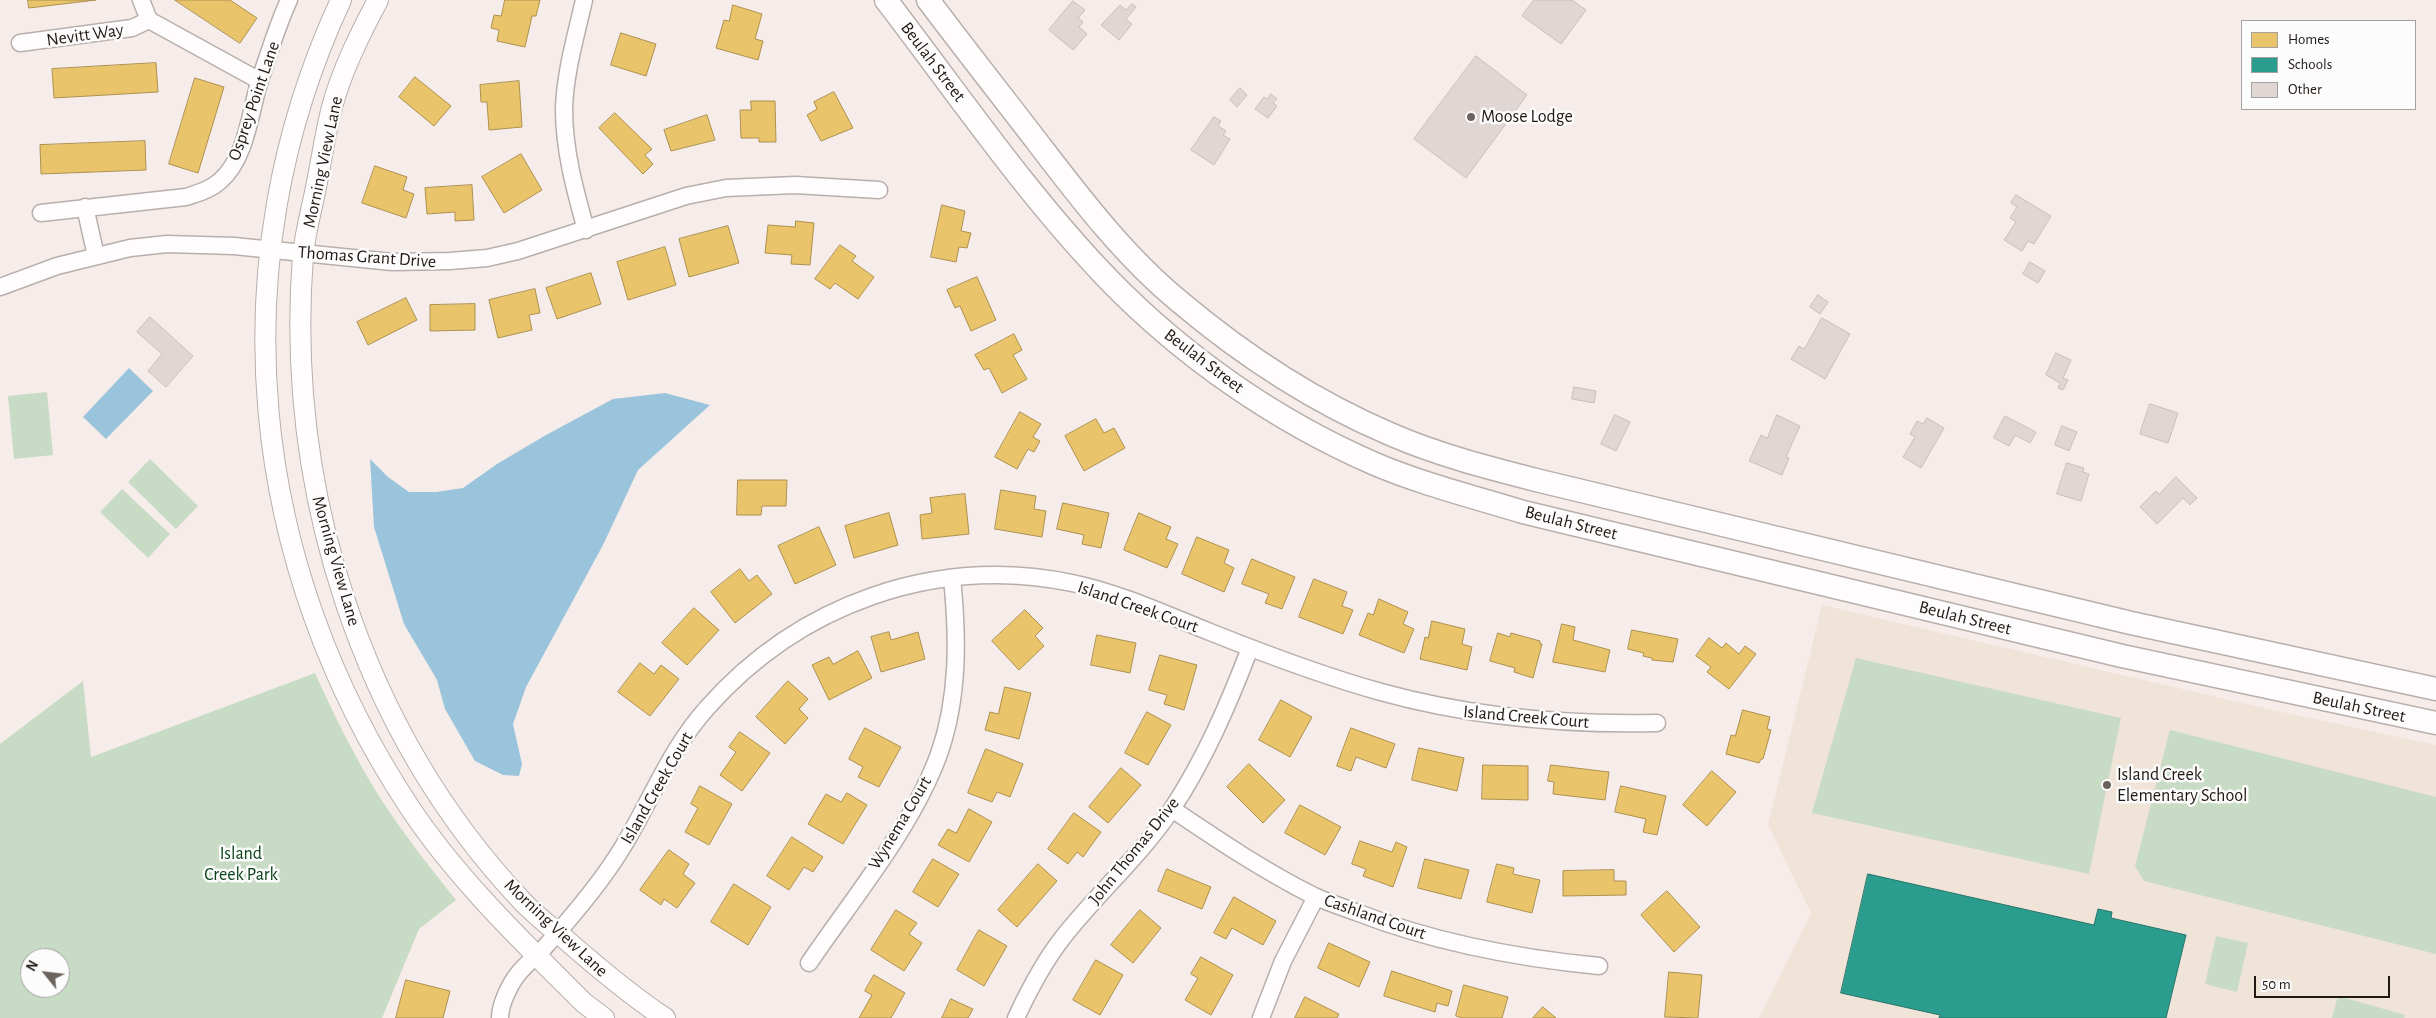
<!DOCTYPE html>
<html>
<head>
<meta charset="utf-8">
<style>
	body { margin:0 }
	#map { position:relative; width:2436px; height:1018px; overflow:hidden; background:#f6edea; font-family:"Alegreya Sans",sans-serif }
	canvas { display:block }
	.legend { position:absolute; left:2241px; top:20px; width:175px; height:90px; box-sizing:border-box; background:#fcfcfc; border:1px solid #a4a19f; margin:0; padding:6px 9px; list-style:none; font-size:15px; color:#211813 }
	.legend li { display:flex; align-items:center; gap:10px; height:25px }
	.legend b { width:25px; border:1px solid #a4a19f }
	.north { position:absolute; left:20px; top:948px; width:50px; height:50px; box-sizing:border-box; background:#fcfcfc; border:1px solid #a4a19f; border-radius:50%; rotate:299deg; font-size:14px; font-weight:700; line-height:20px; text-align:center; color:#211813 }
	.north::after { content:''; display:block; margin:auto; width:18px; height:22px; background:#6c635e; clip-path:polygon(50% 0,100% 100%,50% 72%,0 100%) }
	.scale { position:absolute; left:2254px; top:976px; width:136px; height:22px; box-sizing:border-box; border:2px solid #211813; border-top:0; padding-left:6px; font-size:15px; line-height:18px; white-space:nowrap; color:#211813; -webkit-text-stroke:4px #fcfcfc; paint-order:stroke }
</style>
</head>
<body>
<div id="map">
<canvas width="2436" height="1018"></canvas>
<ul class="legend">
<li><b style="height:14px;background:#e9c46a"></b>Homes</li>
<li><b style="height:14px;background:#2a9d8f"></b>Schools</li>
<li><b style="height:14px;background:#e0d6d3"></b>Other</li>
</ul>
<div class="north">N</div>
<div class="scale">50 m</div>
</div>
<script>
const g = document.querySelector('canvas').getContext('2d');
g.lineJoin = 'round';
function fillPath(path, color) { g.fillStyle = color; g.fill(path, 'evenodd'); }
function stroke(path, color, width, dash) { g.strokeStyle = color; g.lineWidth = width; g.lineCap = dash ? 'butt' : 'round'; g.setLineDash(dash || []); g.stroke(path); }
function drawText(font, color, halo, rows, align = 'center') {
  g.font = font + ' "Alegreya Sans",sans-serif'; g.lineWidth = 5; g.setLineDash([]); g.textBaseline = 'middle'; g.strokeStyle = halo; g.fillStyle = color; for (const [text, x, y, turn = 0] of rows) {
    g.save(); g.translate(x, y); g.rotate((+turn || 0) * Math.PI / 180); g.textAlign = isNaN(turn) ? turn : align; if (halo) g.strokeText(text, 0, 0); g.fillText(text, 0, 0); g.restore();
  }
}
const education = new Path2D(`
	M1822,605L2268,709L2436,745V1018H1759L1811,913L1768,825Z`);
const green = new Path2D(`
	M47,392L53,455L14,459L8,396Z
	M150,459L198,506L176,529L128,482Z
	M122,489L170,534L148,558L100,512Z
	M1856,658L2121,718L2089,874L1812,813Z
	M315,673C334,715 354,756 379,796C402,832 429,866 456,900L419,929L382,1018H0V744L83,681L91,757ZM30,958H60V988H30Z
	M2170,730L2436,797V954L2144,881L2135,866Z
	M2216,936L2248,943L2237,992L2205,984Z
	M2338,996L2405,1015L2404,1018H2332Z`);
const water = new Path2D(`
	M129,368L153,391L106,439L83,417Z
	M665,393L710,405L638,470L603,545L526,687L513,724L522,764L519,776L503,775L475,761L445,709L437,680L404,624L374,527L370,459L388,477L409,492H436L463,488L497,464L546,435L613,399Z`);
const homes = new Path2D(`
	M28,0H96L29,8Z
	M175,0H230L257,18L240,43Z
	M505,0H540L536,16H532L525,47L497,41L499,30L491,28L494,15L501,16Z
	M733,5L762,14L755,39L763,41L758,60L716,48L724,20L729,21Z
	M621,33L656,44L646,76L611,65Z
	M156,63L158,92L54,98L52,69Z
	M415,77L451,106L434,126L399,97Z
	M195,78L224,87L198,173L169,164Z
	M519,81L522,127L489,130L487,102H481L480,85Z
	M834,92L853,128L821,141L807,115L817,109L814,102Z
	M751,101H775L776,142H759V138H741L740,110H751Z
	M615,113L652,149L645,155L653,164L643,174L599,128Z
	M707,115L715,140L671,151L664,130Z
	M145,141L146,170L41,174L40,145Z
	M521,154L542,190L504,213L482,177Z
	M375,166L407,177L403,190L414,194L406,218L362,203Z
	M472,185L474,220L455,221V212L427,214L425,188Z
	M942,205L965,211L961,231L971,233L967,248L959,247L956,262L931,257Z
	M796,221L814,223L810,265L791,264L792,255L765,253L768,225L795,227Z
	M728,226L739,263L689,277L679,239Z
	M840,245L856,256L852,261L874,277L858,299L835,283L830,289L815,279Z
	M665,247L676,285L628,300L617,262Z
	M591,273L601,304L557,319L546,288Z
	M977,277L996,320L971,331L960,306L955,308L947,290Z
	M535,289L540,313L529,315L532,330L498,338L489,300Z
	M406,298L417,320L368,345L357,322Z
	M475,304V330L430,331V305Z
	M1014,334L1022,350L1013,355L1027,379L1002,393L989,368L984,370L975,355Z
	M1020,412L1041,424L1033,437L1040,441L1034,452L1028,449L1017,469L995,457Z
	M1096,419L1104,433L1114,428L1125,448L1084,471L1065,436Z
	M738,480H787L786,506H762L761,515H737Z
	M1001,490L1036,496L1034,509L1046,511L1042,537L995,529Z
	M965,494L969,534L922,539L920,515L932,513L930,498Z
	M1063,503L1109,513L1101,548L1082,544L1084,535L1057,529Z
	M889,513L898,545L854,558L845,526Z
	M1139,513L1171,527L1166,539L1178,544L1167,568L1124,550Z
	M819,527L836,565L795,584L778,546Z
	M1197,537L1229,550L1224,563L1234,568L1224,592L1182,574Z
	M1252,559L1295,577L1282,609L1265,603L1269,594L1242,584Z
	M740,569L749,581L757,575L772,594L735,623L711,592Z
	M1314,579L1347,592L1342,606L1353,610L1343,634L1299,617Z
	M1379,599L1408,612L1403,624L1414,629L1404,653L1359,635L1368,613L1373,615Z
	M694,608L719,630L687,665L662,643Z
	M1025,610L1043,628L1035,636L1044,646L1019,670L992,641Z
	M1432,621L1465,629L1462,644L1472,647L1467,670L1420,659L1425,637L1428,638Z
	M1562,624L1575,627L1573,640L1610,650L1605,672L1553,662Z
	M1632,630L1678,639L1673,662L1652,660V658L1643,656L1644,653L1628,649Z
	M889,632L891,640L918,632L925,659L881,672L871,637Z
	M1498,633L1510,637L1511,633L1540,641V644H1542L1533,678L1514,672L1515,668L1490,661Z
	M1097,635L1136,643L1130,673L1091,665Z
	M1709,638L1722,648L1726,643L1739,654L1745,646L1756,654L1729,689L1707,672L1711,667L1696,656Z
	M858,651L872,678L829,700L812,665L829,657L833,664Z
	M1160,655L1197,665L1184,710L1164,704L1167,695L1149,690Z
	M640,663L654,674L661,665L679,679L650,716L618,692Z
	M788,681L808,699L799,709L808,718L785,744L756,717Z
	M1005,687L1031,693L1019,739L985,730L990,712L998,714Z
	M1281,700L1312,717L1290,757L1259,740Z
	M1743,710L1770,717L1767,729L1771,730L1763,759H1761L1759,763L1726,754L1731,735L1735,736Z
	M1147,712L1171,725L1148,765L1125,753Z
	M865,728L901,747L879,787L858,777L863,767L849,759Z
	M1351,728L1395,744L1386,768L1356,757L1351,771L1337,766Z
	M740,732L770,753L742,791L720,775L736,752L729,747Z
	M1419,748L1464,758L1457,791L1412,780Z
	M986,749L1023,764L1010,797L997,792L992,802L968,793Z
	M1249,764L1285,800L1263,823L1227,787Z
	M1483,765L1528,766V800L1482,799Z
	M1551,765L1609,772L1605,800L1553,794L1554,782L1548,781Z
	M1121,768L1141,785L1108,823L1089,807Z
	M1712,771L1736,792L1707,826L1683,805Z
	M700,786L732,804L709,845L685,832L698,808L691,804Z
	M1621,786L1666,796L1657,835L1643,832L1646,819L1615,812Z
	M847,793L867,805L843,844L808,824L826,794L841,802Z
	M1300,805L1341,827L1325,855L1285,833Z
	M969,809L992,822L969,862L938,845L948,829L956,833Z
	M1074,813L1101,832L1083,857L1077,852L1068,864L1048,849Z
	M792,837L823,857L813,872L804,867L789,890L767,876Z
	M1360,841L1392,852L1396,842L1407,847L1393,887L1363,876L1366,869L1352,864Z
	M669,850L689,864L683,874L695,883L677,908L664,899L661,905L640,890Z
	M933,859L959,874L938,907L913,892Z
	M1425,859L1469,870L1461,899L1418,888Z
	M1038,864L1057,881L1017,927L998,910Z
	M1497,864L1514,868L1513,874L1540,880L1532,913L1487,902Z
	M1167,869L1211,887L1202,909L1158,891Z
	M1614,870V881H1626V895L1563,896V871Z
	M734,884L771,907L748,945L711,922Z
	M1667,891L1700,927L1674,952L1641,915Z
	M1234,897L1276,921L1263,945L1232,928L1226,939L1214,933Z
	M896,910L917,923L909,934L922,943L904,971L871,950Z
	M1140,910L1161,928L1133,963L1111,945Z
	M979,930L1007,946L984,986L957,970Z
	M1329,943L1370,962L1359,987L1318,968Z
	M1201,957L1233,975L1211,1015L1185,1000L1198,978L1191,974Z
	M1096,960L1123,975L1100,1015L1073,1000Z
	M1392,971L1452,991L1448,1006L1437,1003L1435,1012L1384,996Z
	M1669,972L1702,975L1698,1018L1665,1017Z
	M874,975L905,993L891,1018H859L872,995L865,991Z
	M406,980L450,991L443,1018H396Z
	M1464,985L1508,997L1502,1018H1463L1456,1016Z
	M1305,997L1339,1014L1337,1018H1295Z
	M951,999L973,1009L968,1018H942Z
	M1543,1007L1556,1018H1533Z`);
const schools = new Path2D(`
	M1868,874L2094,925L2098,909L2112,912L2111,918L2186,935L2166,1018H1939L1940,1015L1841,993Z`);
const building = new Path2D(`
	M1534,0H1572L1586,10L1561,44L1522,16Z
	M1073,1L1085,10L1078,18L1083,22L1079,27L1087,34L1073,50L1049,30Z
	M1132,4L1136,7L1126,19L1132,24L1119,40L1101,25L1120,5L1126,10Z
	M1476,56L1527,95L1466,178L1414,139Z
	M1240,88L1247,95L1237,107L1230,100Z
	M1271,94L1277,99L1273,103L1277,106L1268,118L1255,109L1264,97L1267,99Z
	M1214,117L1221,121L1218,126L1226,131L1223,135L1230,139L1214,165L1191,150Z
	M2016,195L2051,216L2034,244L2028,241L2022,251L2004,240L2016,222L2010,218L2017,207L2011,203Z
	M2030,262L2045,271L2038,283L2023,274Z
	M1818,295L1828,302L1820,314L1810,307Z
	M150,317L193,356L166,387L148,371L162,354L137,332Z
	M1822,318L1850,334L1825,379L1791,359L1799,346L1804,349Z
	M2056,353L2071,360L2063,378L2068,380L2063,390L2058,388L2060,383L2046,375Z
	M1574,387L1596,391L1594,403L1572,399Z
	M2150,404L2178,413L2168,443L2140,434Z
	M1615,415L1630,422L1616,451L1601,444Z
	M1777,415L1800,426L1786,457L1789,458L1782,475L1749,461L1761,435L1767,438Z
	M2005,416L2036,432L2030,443L2015,435L2009,446L1994,438Z
	M1927,418L1944,428L1921,468L1903,457L1915,437L1910,434L1917,421L1923,424Z
	M2062,426L2077,432L2069,451L2055,445Z
	M2067,463L2084,468L2083,472L2089,474L2081,501L2057,494Z
	M2176,477L2197,498L2190,505L2183,498L2157,524L2140,507L2156,491L2159,494Z`);
const minor = new Path2D(`
	M141,0L149,20L260,81
	M584,0C576,36 565,72 564,109C564,151 575,190 586,230
	M20,43L132,28L149,20
	M85,207L96,256
	M41,213L186,197C198,193 210,190 220,181C246,159 250,113 259,83C268,56 277,26 289,0
	M0,287L57,266L130,248L167,244L234,246L392,262L450,261L487,258L518,251L686,196L726,188L795,185L879,190
	M1172,809C1218,840 1264,871 1314,896C1327,902 1342,907 1356,912C1435,943 1516,958 1599,966
	M809,963C853,898 912,828 939,754C959,697 958,637 952,578
	M500,1018C500,1004 510,984 518,974C525,965 535,957 543,949C572,917 602,882 624,845C652,798 671,748 707,708C799,604 935,555 1072,583C1120,593 1165,614 1210,632C1265,654 1323,676 1381,692C1471,717 1563,725 1657,723
	M1016,1018C1029,990 1044,961 1064,936C1098,893 1141,855 1172,809C1205,759 1229,703 1250,648
	M1261,1018L1283,961L1316,897`);
const tertiary = new Path2D(`
	M341,0C217,266 249,565 410,808C458,880 523,942 584,1003L604,1018
	M378,0C360,34 342,70 332,107C325,134 321,164 315,192C311,212 305,234 303,255C285,488 360,729 522,901C535,915 551,927 565,939C597,967 630,995 665,1018`);
const secondary = new Path2D(`
	M886,0C958,94 1027,195 1109,280C1184,357 1276,421 1375,464C1422,484 1474,497 1523,512L2122,656L2436,723
	M928,0C964,48 1002,96 1038,143C1081,199 1125,257 1180,302C1243,355 1315,402 1390,434C1438,455 1489,468 1540,481L2131,623L2436,689`);
const markers = [
	[1471,117,5,"#6c635e"],
	[2107,785,5,"#6c635e"]
];
const streetNames = [
	["Nevitt Way",85,35,-8],
	["Beulah Street",933,62,53],
	["Osprey Point Lane",254,101,-71],
	["Morning View Lane",323,162,-78],
	["Thomas Grant Drive",367,257,4],
	["Beulah Street",1204,361,37],
	["Beulah Street",1571,523,14],
	["Morning View Lane",336,561,74],
	["Island Creek Court",1138,607,19],
	["Beulah Street",1965,618,14],
	["Beulah Street",2359,707,12],
	["Island Creek Court",1526,717,5],
	["Island Creek Court",657,788,-60],
	["Wynema Court",900,823,-59],
	["John Thomas Drive",1134,851,-51],
	["Cashland Court",1375,917,19],
	["Morning View Lane",556,928,43]
];
const poiNames = [
	["Moose Lodge",1481,117],
	["Island Creek",2117,775],
	["Elementary School",2117,796]
];
const parkNames = [
	["Island",241,854],
	["Creek Park",241,875]
];
fillPath(education, '#f0e3d8');
fillPath(green, '#c8dbc5');
fillPath(water, '#9ac4db');
fillPath(homes, '#e9c46a');
stroke(homes, '#ad9050', 1);
fillPath(schools, '#2a9d8f');
stroke(schools, '#27756a', 1);
fillPath(building, '#e0d6d3');
stroke(building, '#c8bebb', 1);
stroke(minor, '#b8afac', 19);
stroke(tertiary, '#b8afac', 22);
stroke(secondary, '#b8afac', 25);
stroke(minor, '#fefcfc', 16);
stroke(tertiary, '#fefcfc', 20);
stroke(secondary, '#fefcfc', 22);
for (const [x, y, r, color] of markers) { const dot = new Path2D(); dot.arc(x, y, r, 0, 2 * Math.PI); g.fillStyle = color; g.fill(dot); stroke(dot, '#fcfcfc', 2); }
drawText('18px', '#211813', '#fcfcfc', streetNames);
drawText('18px', '#211813', '#fcfcfc', poiNames, 'left');
drawText('18px', '#0b4319', '#fcfcfc', parkNames);
</script>
</body>
</html>
